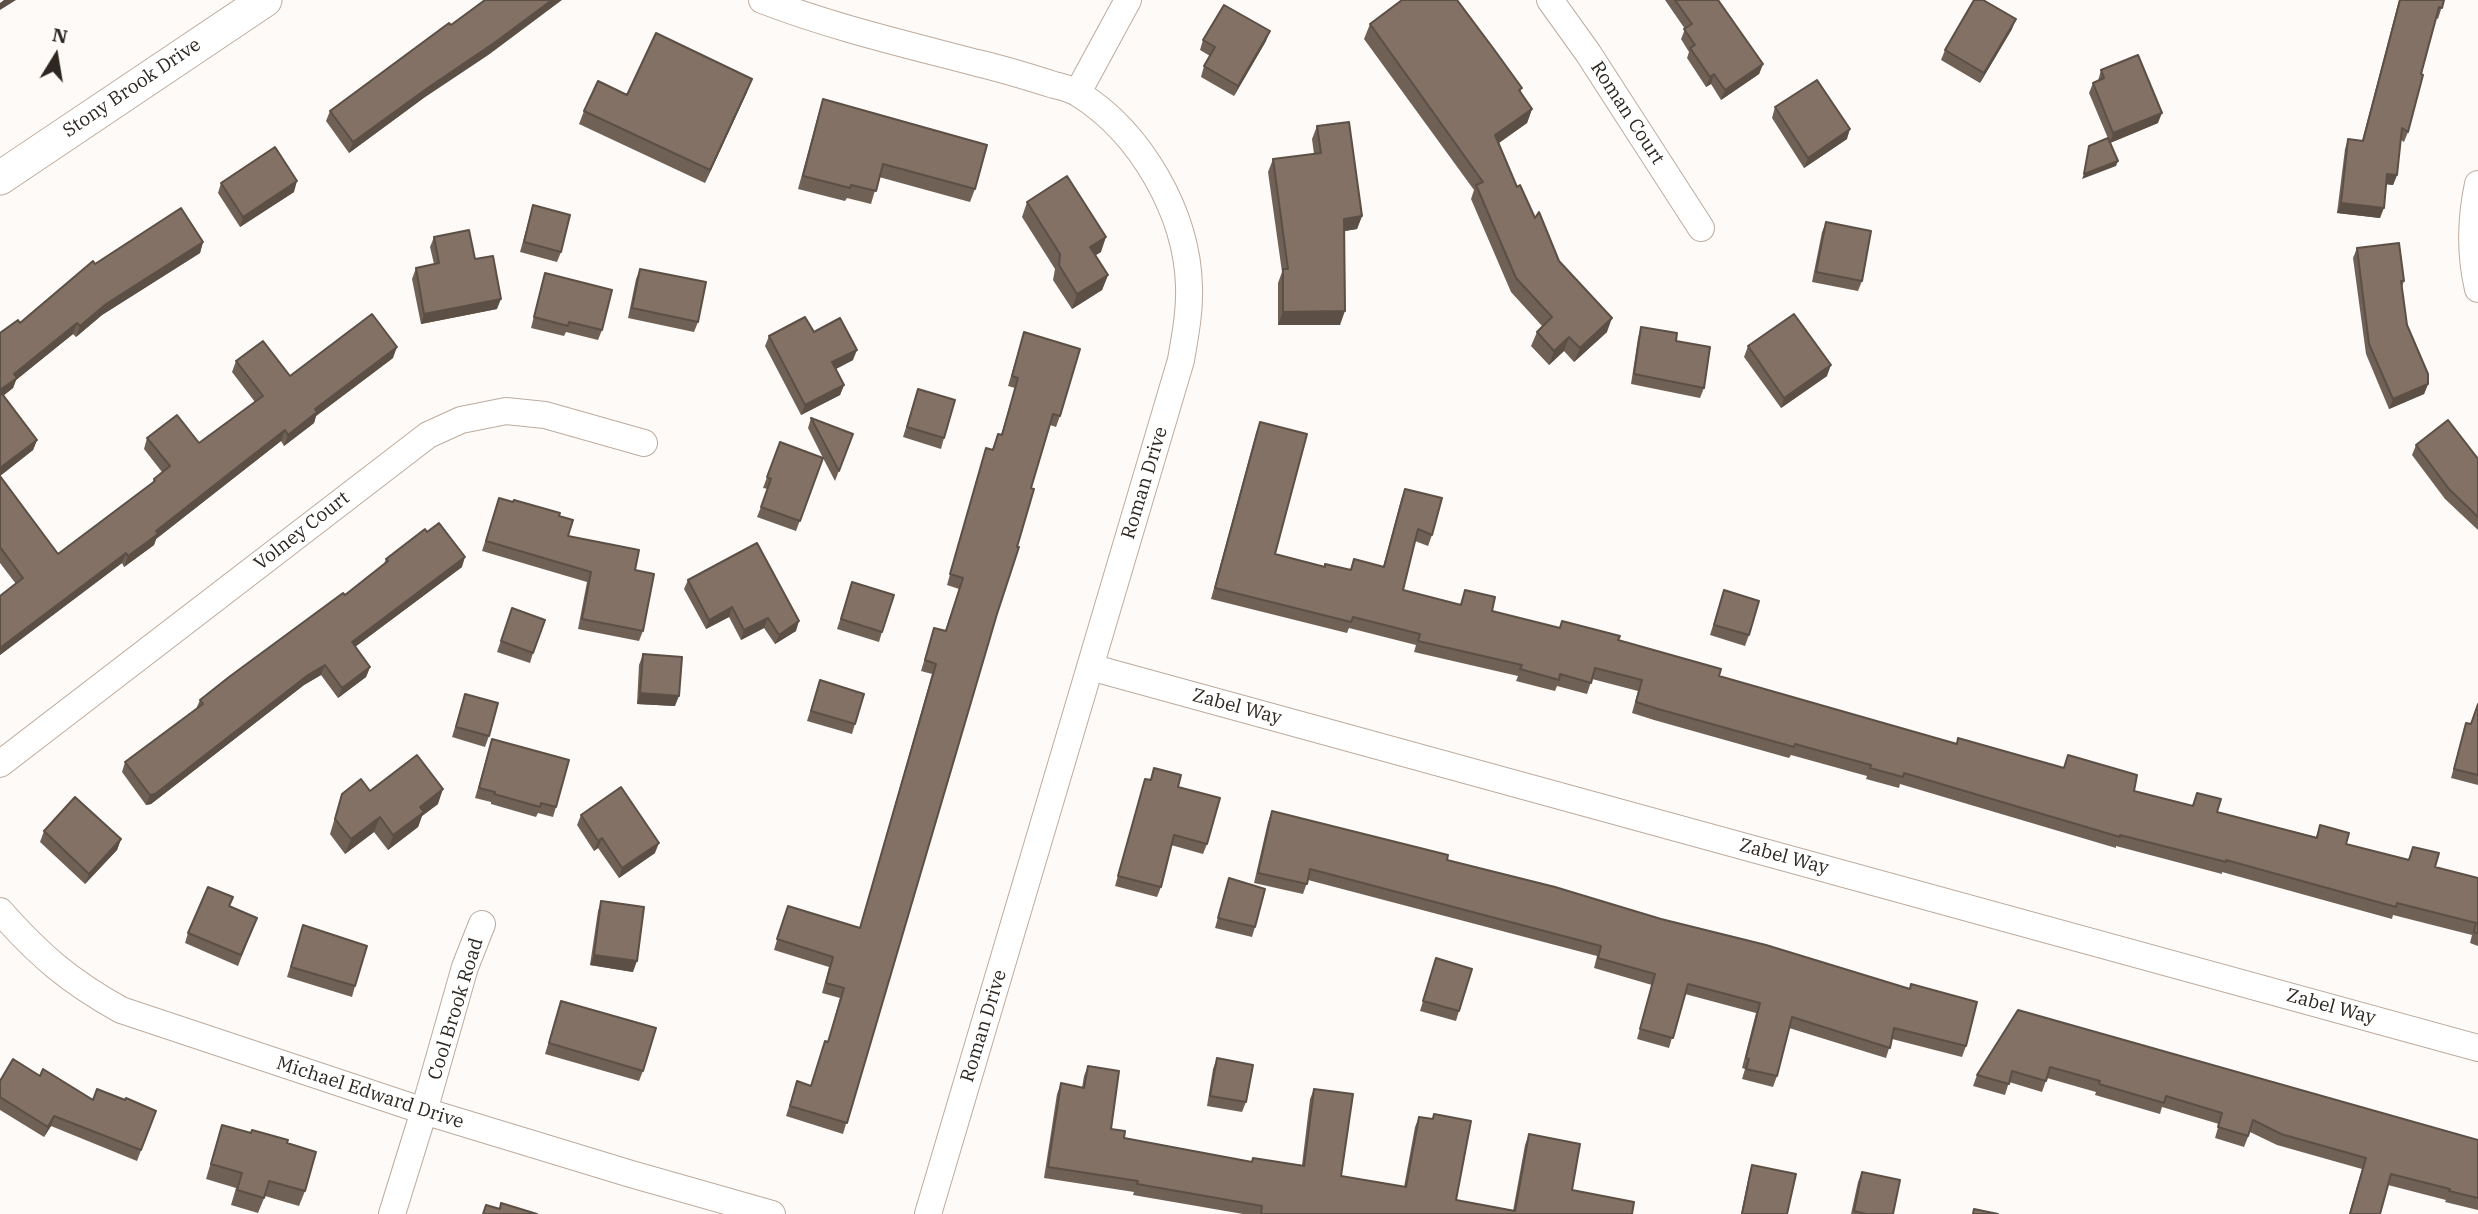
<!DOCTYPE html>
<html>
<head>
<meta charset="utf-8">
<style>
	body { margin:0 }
	#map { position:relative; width:2478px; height:1214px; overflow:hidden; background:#fefaf7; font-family:"IBM Plex Serif",serif }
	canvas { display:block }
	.north { position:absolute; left:21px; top:21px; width:70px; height:70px; -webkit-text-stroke:5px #fff; paint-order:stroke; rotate:11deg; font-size:19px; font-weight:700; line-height:28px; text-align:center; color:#2e2721 }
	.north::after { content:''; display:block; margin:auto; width:24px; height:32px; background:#2e2721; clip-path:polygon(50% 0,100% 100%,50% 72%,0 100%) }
</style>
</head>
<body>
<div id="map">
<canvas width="2478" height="1214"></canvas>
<div class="north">N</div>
</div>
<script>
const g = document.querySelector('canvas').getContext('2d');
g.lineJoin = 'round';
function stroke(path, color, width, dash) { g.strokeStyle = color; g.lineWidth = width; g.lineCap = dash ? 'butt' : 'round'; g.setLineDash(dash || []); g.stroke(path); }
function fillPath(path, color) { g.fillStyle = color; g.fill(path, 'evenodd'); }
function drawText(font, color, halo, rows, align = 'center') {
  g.font = font + ' "IBM Plex Serif",serif'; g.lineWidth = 5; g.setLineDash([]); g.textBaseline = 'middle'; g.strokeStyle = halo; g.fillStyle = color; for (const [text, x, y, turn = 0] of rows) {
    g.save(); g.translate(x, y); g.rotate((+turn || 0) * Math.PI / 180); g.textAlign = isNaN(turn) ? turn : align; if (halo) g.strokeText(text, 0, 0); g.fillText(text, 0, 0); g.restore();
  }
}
const minor = new Path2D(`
	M762,0C832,27 905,44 977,63C1003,69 1029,77 1054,85C1062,87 1072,89 1079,94C1141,133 1187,213 1189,286C1190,312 1185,336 1181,360L928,1214
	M1550,0L1588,53L1701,228
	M1078,92L1128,0
	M2478,184C2471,217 2470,255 2478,289
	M1090,667L2478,1048
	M0,764L428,435L461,420L506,411L545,415L644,443
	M0,911C40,956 69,981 121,1010L424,1111L631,1174L772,1214
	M392,1214L424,1111L465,967L482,924`);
const tertiary = new Path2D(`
	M0,178L265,0`);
const wall = new Path2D(`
	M1665,0H1718L1763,64L1759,74L1721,100L1711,84L1706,87L1687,58L1689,52L1681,39L1685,29Z
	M2399,0H2444L2438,19L2436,18L2421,74L2408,132L2404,142L2401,140L2397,175L2393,185L2386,184L2380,218L2337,213L2345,149L2348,139L2362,141Z
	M1370,24L1522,88L1520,92L1532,109L1527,123L1499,143L1517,187L1559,261L1607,332L1574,362L1564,351L1549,365L1531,346L1537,332L1542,326L1511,292L1471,199L1474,190L1364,39Z
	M2012,29L1980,83L1941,60L1945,50Z
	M1203,40L1266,41L1234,96L1201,77L1204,66L1210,56L1200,50Z
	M491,53L425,97L349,153L326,121L330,111Z
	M2101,70L2158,123L2110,143L2089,93L2093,83L2098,81Z
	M747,92L705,183L579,124L584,111L627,95Z
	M823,99L975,189L970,202L879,177L871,204L847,198L845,201L798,189L819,112Z
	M1775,107L1847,139L1804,168L1772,118Z
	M1317,126L1362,216L1357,229L1344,231L1340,325H1278V283L1282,272L1268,172L1273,159L1314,154L1312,139Z
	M221,183L294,192L240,227L218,193Z
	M1027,202L1101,252L1095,255L1108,275L1102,290L1072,309L1053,280L1055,269L1022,217Z
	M533,205L561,252L557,262L520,252Z
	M1826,222L1862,281L1858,291L1812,282L1822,232Z
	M434,237L497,309L421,324L412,279L416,268L434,264L430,247Z
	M203,242L200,253L102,315L76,337L73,334L16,380L13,388L3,396L37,440L33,450L0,476L58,554L152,484L154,479L162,472L144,449L147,438L199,443L255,402L232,372L236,361L290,376L393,358L316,416L314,423L284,446L281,441L156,539L154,545L124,567L122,563L0,655V596L16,584L0,563V333L20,323L95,264Z
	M2357,248L2404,281L2402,287L2407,325L2428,384L2424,394L2389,409L2366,354L2353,258Z
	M640,269L698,322L694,332L628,318L636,279Z
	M545,273L602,330L598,340L566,332L564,336L531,328L542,283Z
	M1641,327L1676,341L1704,388L1700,398L1631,384L1638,338Z
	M814,332L853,360L836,369L844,385L840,395L801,415L765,346L769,336Z
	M1024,332L1060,416L1056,427L1050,425L1031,488L997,614L843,1134L786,1116L797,1081L811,1086L828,1042L840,998L822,993L829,967L774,950L784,916L860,928L932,674L921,671L934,628L945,631L959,589L947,585L986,448L992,450L998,434L1001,435L1015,388L1008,386Z
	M1748,346L1827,376L1781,408L1744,357Z
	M918,389L944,438L941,449L903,437Z
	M811,418L853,434L835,481L823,458L796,531L757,517L768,489L763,488L780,442L823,458L808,428Z
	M1260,422L1275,554L1324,567L1350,570L1354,559L1383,567L1401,500L1405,489L1432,535L1428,546L1415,541L1403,590L1460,605L1465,590L1492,611L1559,628L1619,640L1719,676L1956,744L2064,768L2068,755L2134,791L2192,806L2197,793L2217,812L2316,837L2320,825L2346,844L2408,860L2413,847L2435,867L2478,878V946L2470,943L2472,935L2393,915L2392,919L2222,872V874L2116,846V848L1900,784L1899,788L1866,779L1867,776L1791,755L1789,758L1654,720L1632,713L1638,691L1592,679L1587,694L1557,686L1555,691L1516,681L1518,676L1414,652L1416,645L1349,628L1347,633L1211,599L1256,433Z
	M2416,445L2478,459V530L2445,499L2412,455Z
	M499,498L559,516L568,536L635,570L643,631L639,641L578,629L587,582L482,551Z
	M386,559L462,567L355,647L370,667L366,677L338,698L321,675L304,685L151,804L146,805L122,772L125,762L196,709L200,700L345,595L384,564Z
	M688,580L796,631L775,644L764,628L741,640L729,617L706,629L684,589Z
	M1724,590L1749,635L1745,646L1710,635Z
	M849,592L882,632L879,642L837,629Z
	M512,608L533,653L530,663L497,652Z
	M643,654L675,706L637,704L639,665Z
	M820,680L855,724L852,734L807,721Z
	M465,694L489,736L485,747L452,737Z
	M2478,704V785L2451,778L2466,723L2471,724Z
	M492,739L556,807L553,817L538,813L536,817L491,804V802L475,798Z
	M1154,768L1178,787L1207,844L1203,854L1171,845L1161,887L1157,897L1115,886L1142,789L1145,779L1150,780Z
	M370,791L438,804L422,816L418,827L388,850L374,832L345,854L330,834L342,794Z
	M1272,811L1447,860L1966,1046L1962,1057L1892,1039L1886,1058L1789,1028L1777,1076L1773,1087L1742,1079L1745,1069L1742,1068L1756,1013L1685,994L1669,1048L1637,1039L1652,985L1594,968L1597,956L1308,880L1303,894L1254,883L1268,822Z
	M581,815L655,853L619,878L598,848L594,851L577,825Z
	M44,831L121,839L117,850L85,884L40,842Z
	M1229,878L1255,927L1252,937L1215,928Z
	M601,901L633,972L590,965L598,911Z
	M230,907L257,918L238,966L185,943L188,933Z
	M303,925L355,986L352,997L287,977Z
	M1436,958L1459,1011L1456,1021L1420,1011Z
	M561,1001L643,1071L639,1081L545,1054Z
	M2018,1010L2478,1140V1210L2445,1202L2446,1200L2388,1185L2380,1214H2349L2362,1169L2277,1145L2250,1132L2244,1147L2215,1138L2219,1124L2162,1107L2160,1114L2095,1095L2096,1092L2047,1078L2042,1092L2009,1082L2005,1095L1973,1086L1977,1075Z
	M1217,1058L1246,1102L1242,1112L1207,1106L1213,1069Z
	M1088,1066L1111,1129L1124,1138L1252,1162L1253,1158L1302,1165L1310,1099L1314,1089L1341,1176L1404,1187L1415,1127L1419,1117L1432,1119L1434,1114L1456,1200L1513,1211L1525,1145L1529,1134L1572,1190L1632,1214H1243L1133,1195L1134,1192L1044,1178L1057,1094L1061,1083L1082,1088L1084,1076Z
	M40,1076L93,1100H125L156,1111L137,1161L51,1126L44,1137L0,1110V1081Z
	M222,1125L287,1143L305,1191L299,1206L265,1196L258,1213L231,1205L236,1188L206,1179Z
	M1752,1165L1787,1214H1741L1749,1175Z
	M1862,1172L1893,1214H1851L1858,1182Z`);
const shadedWall = new Path2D(`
	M4,0H16L0,10V3Z
	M552,0H562L491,53L425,97L349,153L353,142L429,87Z
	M2016,19L2012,29L1980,83L1984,73Z
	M1270,31L1266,41L1234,96L1238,86Z
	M1763,64L1759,74L1721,100L1725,90Z
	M1714,74L1711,84L1706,87L1710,77Z
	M752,79L747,92L705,183L710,170Z
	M1532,109L1527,123L1490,149L1495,135Z
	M2162,113L2158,123L2110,143L2113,133Z
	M1850,129L1847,139L1804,168L1808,158Z
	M2118,161L2116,166L2082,179L2084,174Z
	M2387,174L2397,175L2393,185L2384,184Z
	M297,181L294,192L240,227L243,217Z
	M2341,203L2384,208L2380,218L2337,213Z
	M1362,216L1357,229L1339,232L1344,219Z
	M1106,237L1101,252L1085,262L1090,247Z
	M203,242L200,253L102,315L76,337L80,326L106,304Z
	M1108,275L1102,290L1072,309L1077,294Z
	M501,299L497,309L421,324L424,314Z
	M1345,311L1340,325H1278L1283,312Z
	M1612,318L1607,332L1574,362L1580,348Z
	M77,323L73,334L16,380L13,388L0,398V390L14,374Z
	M1569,337L1564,351L1549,365L1554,351Z
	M397,347L393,358L316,416L314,423L284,446L288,435L315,409Z
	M857,350L853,360L828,373L832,362Z
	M1831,365L1827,376L1781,408L1784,398Z
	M2428,384L2424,394L2389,409L2393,399Z
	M844,385L840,395L801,415L805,405Z
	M285,430L281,441L156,539L154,545L124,567L128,556L156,531Z
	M37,440L33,450L0,476V468Z
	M126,553L122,563L0,655V648Z
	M465,557L462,567L348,652L352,642Z
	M732,607L729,617L706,629L709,620Z
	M768,618L764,628L741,640L744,630Z
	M799,621L796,631L775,644L779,635Z
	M325,665L321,675L304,685L151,804L146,805L150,795L308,675Z
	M370,667L366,677L338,698L342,688Z
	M640,693L679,696L675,706L637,704Z
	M443,789L438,804L422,816L418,827L388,850L393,835L420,807Z
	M380,817L374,832L345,854L351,839Z
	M602,838L598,848L594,851L598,841Z
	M121,839L117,850L85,884L89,874Z
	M659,843L655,853L619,878L622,868Z
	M594,955L637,961L633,972L590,965Z
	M54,1116L51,1126L44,1137L48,1127Z`);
const building = new Path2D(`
	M485,0H552L494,43L429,87L353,142L330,111L449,23L451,25Z
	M1402,0H1457L1493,48L1522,88L1519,90L1532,109L1495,135L1517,187L1520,185L1535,218L1539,212L1559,261L1612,318L1580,348L1569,337L1554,351L1537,332L1552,317L1516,278L1476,185L1483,182L1370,24Z
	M1675,0H1718L1763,64L1725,90L1714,74L1710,77L1690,48L1695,45L1684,29L1692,24Z
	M1974,0H1983L2016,19L1984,73L1945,50Z
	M2400,0H2444L2442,8L2439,7L2421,74L2423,75L2408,132L2402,128L2397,175L2387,174L2384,208L2341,203L2348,139L2363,141Z
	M1224,5L1270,31L1238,86L1204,66L1215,47L1203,40Z
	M656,33L752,79L710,170L584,111L598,81L627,95Z
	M2138,55L2162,113L2113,133L2093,83L2104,78L2101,70Z
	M1817,80L1850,129L1808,158L1775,107Z
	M823,99L987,145L975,189L883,164L876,191L851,185L850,188L803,176Z
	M1349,122L1362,216L1344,219L1345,311L1283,312V269H1288L1273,159L1321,153L1317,126Z
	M2108,138L2118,161L2084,174L2089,146Z
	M275,147L297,181L243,217L221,183Z
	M1067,176L1106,237L1090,247L1108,275L1077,294L1059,265L1060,254L1027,202Z
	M533,205L570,215L561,252L524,242Z
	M181,208L203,242L106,304L80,326L77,323L14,374L17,378L0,390V333L18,320L20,323L93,261L95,264Z
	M1826,222L1871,231L1862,281L1816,272Z
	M469,230L475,259L493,256L501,299L424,314L416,268L439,263L434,237Z
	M2399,243L2404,281H2401L2407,325L2428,374V384L2393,399L2369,344L2357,248Z
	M640,269L706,282L698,322L632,308Z
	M545,273L612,290L602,330L569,322L568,326L534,317Z
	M372,314L397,347L315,409L317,412L288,435L285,430L240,465L156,531L158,534L128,556L126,553L0,648V596L23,578L0,547V476L58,554L155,481L154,479L170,466L147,438L177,415L199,443L263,396L236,361L263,341L290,376Z
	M1794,314L1831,365L1784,398L1748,346Z
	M805,317L814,332L840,318L857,350L832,362L844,385L805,405L769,336Z
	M1641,327L1677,333L1676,341L1710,347L1704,388L1634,374Z
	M1024,332L1080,349L1060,416L1053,414L1031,488L1034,489L1017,547H1019L997,614L847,1123L790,1106L797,1081L811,1086L825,1041L828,1042L844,988L826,983L833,957L777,939L788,906L860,928L936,664L925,660L934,628L946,631L963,578L950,574L986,448L993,450L998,434L1002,435L1018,378L1012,376Z
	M918,389L955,400L944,438L907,427Z
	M0,391L37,440L0,468Z
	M811,418L853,434L839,471Z
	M2448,420L2478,459V517L2449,489L2416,445Z
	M1260,422L1307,434L1275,554L1325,567V564L1351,570L1354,559L1384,567L1405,489L1442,498L1432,535L1418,529L1403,590L1461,605L1465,590L1495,597L1492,611L1560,628L1562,621L1620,636L1618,640L1721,669L1719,676L1957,744L1958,738L2064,768L2068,755L2137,775L2134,791L2193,806L2197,793L2221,799L2217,812L2317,838L2320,825L2349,833L2346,844L2409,860L2413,847L2439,853L2435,867L2478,878V933L2474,932L2476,923L2397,903L2396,907L2226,860V862L2120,835V837L1904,773L1903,777L1870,768L1871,765L1795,744L1794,747L1658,709L1636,702L1642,680L1595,668L1591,683L1560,674L1559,680L1520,669L1522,665L1418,641L1420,634L1353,617L1351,622L1215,588Z
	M780,442L823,458L800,521L761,507L771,479L767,477Z
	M499,498L513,502L514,500L560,513L559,516L573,520L568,536L639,550L635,570L654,574L643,631L582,619L591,572L486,541Z
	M439,523L465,557L352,642L370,667L342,688L325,665L308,675L155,794L150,795L125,762L203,704L200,700L229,677L343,593L345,595L388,561L386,559L425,529L427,532Z
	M757,543L799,621L779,635L768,618L744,630L732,607L709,620L688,580Z
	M852,582L894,595L882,632L841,619Z
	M1724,590L1759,601L1749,635L1714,625Z
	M512,608L545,620L533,653L501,641Z
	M643,654L682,657L679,696L640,693Z
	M820,680L864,694L855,724L811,711Z
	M465,694L498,703L489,736L456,727Z
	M2478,704V775L2454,769L2466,723L2471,724Z
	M492,739L569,760L556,807L541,803L540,807L494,794L495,792L479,788Z
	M417,755L443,789L420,807L424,812L393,835L380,817L351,839L335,819L342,794L361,779L370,791Z
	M1154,768L1181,775L1178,787L1220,798L1207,844L1174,835L1161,887L1118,876L1145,779L1151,780Z
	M621,787L659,843L622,868L602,838L598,841L581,815Z
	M75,797L121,839L89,874L44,831Z
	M1272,811L1448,855L1447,860L1555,887L1661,919L1766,945L1910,989L1911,984L1977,1002L1966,1046L1894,1028L1890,1048L1792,1017L1777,1076L1746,1069L1749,1059L1746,1058L1760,1003L1688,984L1673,1038L1640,1029L1655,974L1598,958L1601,946L1310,869L1307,884L1258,873Z
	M1229,878L1265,889L1255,927L1218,918Z
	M208,887L233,897L229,906L257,918L241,955L188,933Z
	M601,901L644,907L637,961L594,955Z
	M303,925L367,946L355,986L291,967Z
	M1436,958L1472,969L1459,1011L1423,1001Z
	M561,1001L656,1028L643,1071L549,1043Z
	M2018,1010L2478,1140V1198L2449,1191L2450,1189L2391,1174L2380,1214H2350L2366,1158L2281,1134L2253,1120L2248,1136L2218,1127L2222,1113L2166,1096L2164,1103L2099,1084L2100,1081L2050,1067L2046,1081L2012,1071L2009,1084L1977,1075Z
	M1217,1058L1253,1065L1246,1102L1210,1096Z
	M13,1059L40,1076L43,1069L93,1100L97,1089L125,1100L126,1098L156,1111L141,1150L54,1116L48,1127L0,1097V1081Z
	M1088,1066L1119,1071L1111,1129L1125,1131L1124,1138L1252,1162L1253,1158L1304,1166L1314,1089L1353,1094L1341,1176L1406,1187L1419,1117L1433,1119L1434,1114L1471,1121L1456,1200L1515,1211L1529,1134L1580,1144L1572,1190L1634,1202L1632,1214H1261L1262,1206L1137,1184L1138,1181L1048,1167L1061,1083L1084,1088Z
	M222,1125L251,1133L252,1130L288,1140L287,1143L316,1152L305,1191L269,1181L264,1198L237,1190L242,1173L211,1164Z
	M1752,1165L1796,1174L1787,1214H1742Z
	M1862,1172L1900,1180L1893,1214H1866L1854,1211Z
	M501,1203L537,1214H483L486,1205L500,1209Z
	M1974,1209L1998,1214H1973Z`);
const streetNames = [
	["Stony Brook Drive",132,88,-34],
	["Roman Court",1627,113,57],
	["Roman Drive",1145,483,-73],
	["Volney Court",302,531,-38],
	["Zabel Way",1237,707,15],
	["Zabel Way",1784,857,15],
	["Zabel Way",2331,1007,15],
	["Cool Brook Road",456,1009,-73],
	["Roman Drive",984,1026,-73],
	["Michael Edward Drive",370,1093,18]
];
stroke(minor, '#bdab9d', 28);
stroke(tertiary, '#bdab9d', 35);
stroke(minor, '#fff', 26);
stroke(tertiary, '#fff', 33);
fillPath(wall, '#706156');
fillPath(shadedWall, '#5b4f46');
fillPath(building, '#827164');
stroke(building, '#5b4f46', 2);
drawText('19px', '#2e2721', '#fff', streetNames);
</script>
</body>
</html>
